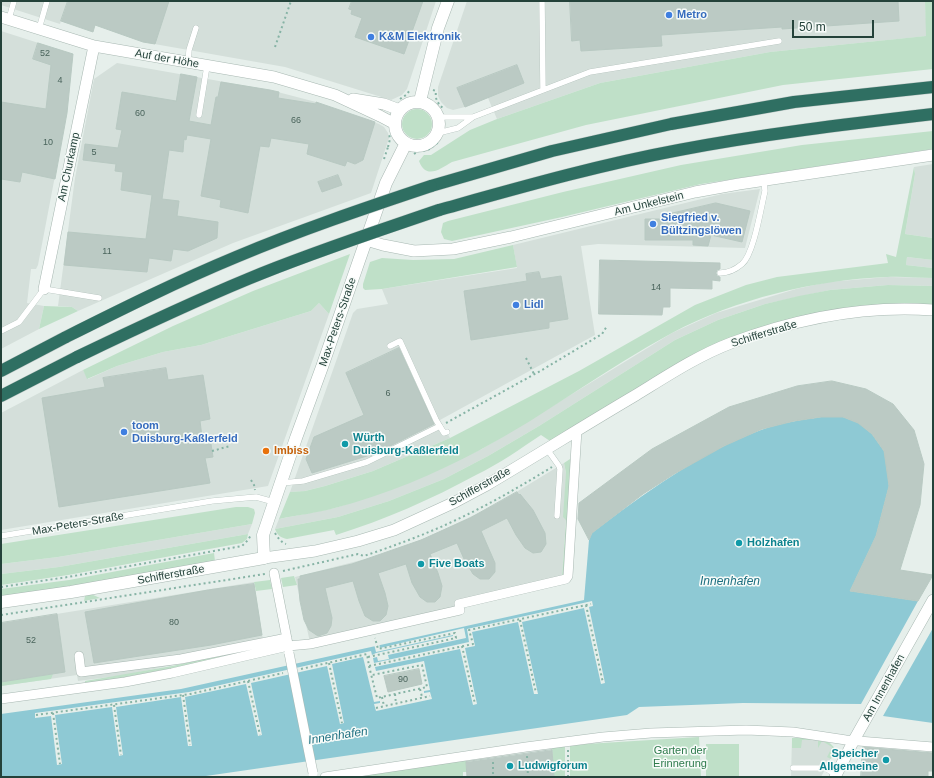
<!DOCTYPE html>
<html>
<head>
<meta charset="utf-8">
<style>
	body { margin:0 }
	#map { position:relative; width:934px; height:778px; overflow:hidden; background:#e6efeb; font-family:Arial,sans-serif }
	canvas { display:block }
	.frame { position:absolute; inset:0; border:2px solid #24423a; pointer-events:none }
	.scale { position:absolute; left:792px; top:20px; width:82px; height:18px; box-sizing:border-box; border:2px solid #24423a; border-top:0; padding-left:5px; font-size:12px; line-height:14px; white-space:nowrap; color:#24423a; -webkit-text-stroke:3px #f7fbf9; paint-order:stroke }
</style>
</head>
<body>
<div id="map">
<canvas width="934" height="778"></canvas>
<div class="frame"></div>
<div class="scale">50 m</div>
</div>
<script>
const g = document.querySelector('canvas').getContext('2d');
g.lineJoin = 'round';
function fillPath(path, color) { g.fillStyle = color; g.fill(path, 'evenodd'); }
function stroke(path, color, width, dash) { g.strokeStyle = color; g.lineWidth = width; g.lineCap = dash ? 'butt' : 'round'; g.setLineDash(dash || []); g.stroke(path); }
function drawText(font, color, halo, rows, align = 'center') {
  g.font = font + ' Arial,sans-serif'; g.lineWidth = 3; g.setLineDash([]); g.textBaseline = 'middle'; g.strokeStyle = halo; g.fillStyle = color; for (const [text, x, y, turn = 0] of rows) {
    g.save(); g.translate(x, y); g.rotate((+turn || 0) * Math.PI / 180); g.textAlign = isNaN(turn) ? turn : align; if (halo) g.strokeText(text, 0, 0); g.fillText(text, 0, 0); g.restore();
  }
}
const built = new Path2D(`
	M1,1H436L407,89L402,95L391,100L285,67L143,42L95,25L93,32L61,21L60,24L1,5Z
	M467,1H925L927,36L770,52L600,83L497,119L488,98L465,107L453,110L447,108L441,102L438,96V87Z
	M1,31L73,54L67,113L38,265L36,269H31L27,303L44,306L39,329L1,349Z
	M117,63L270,90L316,102L379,124L384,127L388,133L389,138L371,193L233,243L78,311L72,307L58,306L75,178L94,79Z
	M933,164V238L905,234L915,174L914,167Z
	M760,189L745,248L598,244L581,246L595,335L440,420L450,438L373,471L325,486L305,491L290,492L353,313L357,309L388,304L382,289L517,268L513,245L722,194Z
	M907,257L933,260V268L906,265Z
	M888,277L933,278V286L888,285L830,290L765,304L718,320L675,340L539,426L488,456L444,479L389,501L338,517L275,529L279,519L335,508L384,492L482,449L672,333L716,313L796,289L828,282Z
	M319,303L329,314L268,486L1,530V413L83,370L88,379L117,366L163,352L201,345L311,311Z
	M564,463L566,473V520L562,576L454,603L455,609L310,642L295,577L377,556L428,537L495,505Z
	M252,524L248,534L59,567L1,574V564L58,557Z
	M254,582L264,646L125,675L78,681L77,675L1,686V623Z
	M792,738H817L834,747L835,750L821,777H791Z`);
const green = new Path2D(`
	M925,1H933V69L783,85L586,125L452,162C440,169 426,180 419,161L424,155H431L470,130L497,119L600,83L770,52L926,36Z
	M402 124a15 15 0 1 1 30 0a15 15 0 1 1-30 0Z
	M933,131V149L701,184L562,217L452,241L444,239L441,232L443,223L448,221L563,192L681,165L802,145Z
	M914,167L915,174L905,234L933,238V260L907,257L906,265L933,268V278C918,278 902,276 887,277C814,280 736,299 672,333C606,368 546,415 480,450C435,474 385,495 335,508C317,513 298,515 279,519L290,492L305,491L325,486L373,471L450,438L579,371L695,305L746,285L777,277L888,263L886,254L896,257Z
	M513,245L517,267L382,289L365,290L363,288V284L370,262L382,258L413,260L454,259Z
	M350,254L329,314L319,303L311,311L201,345L163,352L117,366L87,379L83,370L173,326L253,291Z
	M888,285L933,286V305L909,303L865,306L768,326L550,441L541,435C520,449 499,464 476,475C432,499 384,520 336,535L334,530L287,539C281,538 277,535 275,529L338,517L389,501L444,479L488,456L539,426L675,340L718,320L765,304L799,296L830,290Z
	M44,306L72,307L78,311L39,329Z
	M573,457L566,577L454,603L469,597L562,576L566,520L563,517L566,473L564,463Z
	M236,507H248L254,509L255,513L252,524L58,557L1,564V544Z
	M248,534L247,539L242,543L68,575L1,585V574L59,567Z
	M214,553L215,561L69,587L1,597V589L69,580Z
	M294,576L297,585L283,587L281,578Z
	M270,580L272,589L256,591L254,582Z
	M91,594L100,598L84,601L85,596Z
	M280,643L281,647L85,685V681L172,666Z
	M53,674L51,679L1,686V682Z
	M699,737L701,777H570V745Z
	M792,738C804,738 831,736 835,750L831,759L827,757L832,747L822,741L818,748V740H802L801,748H792Z
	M706,744H739V777H706Z
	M565,745V777H554L552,748Z
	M466,760L467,772H463V777H344Z`);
const water = new Path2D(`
	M821,417H843L859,423L872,434L884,451L887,465L889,486L876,536L850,591L918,601L861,704L743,703L639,707L627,715L199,777H1V714L181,689L584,600L589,540L592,533C645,493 699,453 761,430C780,423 801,420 821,417Z
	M933,628V723L883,716Z`);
const pier = new Path2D(`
	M592,601L593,606L589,607L605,683L601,684L584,608L522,622L538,694H534L518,622L472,632L475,646L465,648L477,704L473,705L460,649L375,667L376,671L424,661L430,690L424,691V693L430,692L432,699L376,711L374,704L380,703V701L374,702L363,657L332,664L344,723L340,724L327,666L251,683L262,735L258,736L246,684L185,697L192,746H188L181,697L116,707L123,755L119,756L112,707L55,715L62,764L57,765L51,716L35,718V713L189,692L371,651L372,655L376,653L453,636V635L376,652L374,644L379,643L380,648L464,628L466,638L388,655L389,659L378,661L377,657L373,658L374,663L469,642L467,629Z`);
const building = new Path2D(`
	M68,1H169L155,44L143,42L95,25L93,32L61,21Z
	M352,1H423L404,54L355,37L362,18L351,14L352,10L349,9Z
	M570,1H898L899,21L782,29V27L661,35L662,46L581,51L580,40L572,41Z
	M38,43L73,54L67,113L55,179L22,172L20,182L1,179V102L46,109L51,65L33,59Z
	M517,65L524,83L465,107L457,88Z
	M181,74L197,77L189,121L211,125L216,97H218L221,82L270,90L279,92L278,98L316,104V102L375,122L363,160L355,164L347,161L345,166L307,154L309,144L271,138L269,147L260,146L248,213L220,207L221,200L201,196L211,139L187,135L186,140L184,139L183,152L169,150L162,199L179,201L177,216L218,222L217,238L188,251L173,249L171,261L149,258L147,272L64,265L68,232L146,239L152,195L121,190L123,172L115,171L116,164L83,160L85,144L118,148L122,130L116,129L122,92L176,101Z
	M338,175L342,185L322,192L318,182Z
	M716,203L750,211L742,242L711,235L708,246L693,245V240H645V219H665V215L670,216V214Z
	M600,260L720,263V269L717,270L716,273L717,276L720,277V281L712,280V289L670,288V307H663L662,315L599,314Z
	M539,272L541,279L561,276L568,319L549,322V328L471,340L464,291L527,281L526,274Z
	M399,348L434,424L370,456V455L312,473L306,459L314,437L364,415L346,373Z
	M166,368L168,380L203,375L210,419L200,421L203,445L211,444L213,457L205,458L210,483L59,507L42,398L105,387L103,378Z
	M832,381L866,389L893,404L914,430L924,464L920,505L900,570L933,575L918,601L850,591L876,536L889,486L884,451L872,434L858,423L843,417H821L794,421L762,429L724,446L674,474L643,494L592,533L589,540L578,519L579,503L652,449L729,407L797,386Z
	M517,492L519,495L520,494L533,510L545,533L546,544L541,552L533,553L525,548L516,535L507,518L481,531L495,563V572L489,579H480L473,574L464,559L457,543L430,554L438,573L442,586L440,597L435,602H427L420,597L412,583L406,564L378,573L385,593L388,606L386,615L380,621H373L365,616L359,601L353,581L325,588L332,618L331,626L327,633L318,636L309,630L304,620L300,601L298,579H300V576L352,564L421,540L470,518Z
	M254,584L262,635L211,645L94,663L85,612L208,590Z
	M57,614L65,672L1,682V623Z
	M419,669L422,684L388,692L384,676Z
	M863,747L933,753V771H928V777H861Z
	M552,750L554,777H467L466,762Z`);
const path = new Path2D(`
	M275,47L291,1
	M433,90L436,91C435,99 437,103 444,109
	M400,99L406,95L410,90
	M388,147L390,139L389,134
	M414,154L419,151L428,150L440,141
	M384,159L388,147
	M526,358L534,374
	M446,423L542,370L602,334L607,326
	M212,451L230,446
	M251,480L254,485L255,490
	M275,533C278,538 281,542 286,544
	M283,571L358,554L364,556C396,545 427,534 458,519C490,504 521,486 552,467
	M1,587L68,577L242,546L248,540L251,535
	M586,605L603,683
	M1,615L265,574
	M520,620L536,693
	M462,646L475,704
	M368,657L456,638L455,633L378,649L375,638
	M329,663L342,723
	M369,666L377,698L427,687L422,665L372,675
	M301,669L367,654L369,666L473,644L469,630L591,604
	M248,681L260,735
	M420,689L422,697
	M395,694L396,704
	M183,695L190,745
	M382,697L384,706
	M114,705L121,755
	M376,708L430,696
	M53,713L60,764
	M36,715L190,694L283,673
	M568,750V777
	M527,756L528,777
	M493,762V777`);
const service = new Path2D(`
	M542,1L543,89
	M9,19L14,1
	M39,29L47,1
	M188,63L189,50L196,28
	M199,115L207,66
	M439,117H473
	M438,133L458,128L473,117L590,72L779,41
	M720,273C729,273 735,270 742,264C754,254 761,207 765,191L764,181
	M1,331L19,322L44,289L99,298
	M390,346L400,341L436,420L444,433L447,432
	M547,449L559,466L560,469L557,516
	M281,483L303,481L367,462L440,426
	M1,536L212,501L256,497L274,502
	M793,768H825L837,775`);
const pedestrian = new Path2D(`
	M274,573L288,644
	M79,656L81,672L181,659L287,638
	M1,699L125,682L172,673L288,646L310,644L460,610L459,604L566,579L568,576L577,430
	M325,777L526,747L603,737L651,733L746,730L793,732L846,740L933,747`);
const minor = new Path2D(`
	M1,17L94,46L274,77L335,95L380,116L395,124
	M353,99L384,104L400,110
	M366,240L383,245L414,251L453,249L511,237L695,192L739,184L933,155
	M44,289L94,46
	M264,558L315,551L358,541L394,530L455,502L485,486C536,456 585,425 636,395C667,376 697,356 731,343C795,319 865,305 933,310
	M835,777L854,740L933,600`);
const tertiary = new Path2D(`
	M420,101L438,28L448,1
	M395 124a22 22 0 1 1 44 0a22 22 0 1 1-44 0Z
	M1,602L71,592L264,558L263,535L296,438L322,367L386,183L406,143`);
const motorway = new Path2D(`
	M431,186L552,151L671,124L794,102L933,87
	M439,210C518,188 598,165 679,150C763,134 848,124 933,114
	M1,371L66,337
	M1,396L77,357`);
const pedestrianBridge = new Path2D(`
	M289,653L313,773`);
const motorwayBridge = new Path2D(`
	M66,337C122,309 178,281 236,257C300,230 365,208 431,186
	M77,357C133,330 190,303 248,279C310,253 375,232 439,210`);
const markers = [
	[669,15,4,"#3f7fe0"],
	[371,37,4,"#3f7fe0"],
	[653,224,4,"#3f7fe0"],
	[516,305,4,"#3f7fe0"],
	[124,432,4,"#3f7fe0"],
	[345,444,4,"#0f9aa8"],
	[266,451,4,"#e8710a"],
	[739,543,4,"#0f9aa8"],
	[421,564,4,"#0f9aa8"],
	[886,760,4,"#0f9aa8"],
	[510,766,4,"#0f9aa8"]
];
const numberNames = [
	["52",45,54],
	["4",60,81],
	["60",140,114],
	["66",296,121],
	["10",48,143],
	["5",94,153],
	["11",107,252],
	["14",656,288],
	["6",388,394],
	["80",174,623],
	["52",31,641],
	["90",403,680]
];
const shopNames = [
	["Metro",677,15],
	["K&M Elektronik",379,37],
	["Siegfried v.",661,218],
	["Bültzingslöwen",661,231],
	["Lidl",524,305],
	["toom",132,426],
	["Duisburg-Kaßlerfeld",132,439]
];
const streetNames = [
	["Auf der Höhe",167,59,10],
	["Am Churkamp",69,167,-78],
	["Am Unkelstein",649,204,-14],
	["Max-Peters-Straße",338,322,-71],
	["Schifferstraße",764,334,-17],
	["Schifferstraße",480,487,-29],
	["Max-Peters-Straße",78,524,-10],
	["Schifferstraße",171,575,-10],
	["Am Innenhafen",884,688,-61]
];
const cultureNames = [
	["Würth",353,438],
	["Duisburg-Kaßlerfeld",353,451],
	["Holzhafen",747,543],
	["Five Boats",429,564],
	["Speicher",878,754,"right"],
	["Allgemeine",878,767,"right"],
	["Ludwigforum",518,766]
];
const foodNames = [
	["Imbiss",274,451]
];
const parkNames = [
	["Garten der",680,751],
	["Erinnerung",680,764]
];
const waterNames = [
	["Innenhafen",730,582],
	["Innenhafen",338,736,-9]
];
fillPath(built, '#d4dfda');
fillPath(green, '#bfe0c8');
fillPath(water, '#8ec9d4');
fillPath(pier, '#e6efeb');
fillPath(building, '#bbcac4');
stroke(building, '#b8c9c2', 1);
stroke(service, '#a8b8b2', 6);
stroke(pedestrian, '#a8b8b2', 10);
stroke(minor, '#a8b8b2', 12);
stroke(tertiary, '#a8b8b2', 13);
stroke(motorway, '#c2cac8', 13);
stroke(path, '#86b3a5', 2, [2, 3]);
stroke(service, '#fff', 5.5);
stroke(pedestrian, '#fff', 9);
stroke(minor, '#fff', 11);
stroke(tertiary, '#fff', 12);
stroke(motorway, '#2f6f62', 12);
stroke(pedestrianBridge, '#a8b8b2', 10, []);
stroke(motorwayBridge, '#c2cac8', 13, []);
stroke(pedestrianBridge, '#fff', 9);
stroke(motorwayBridge, '#2f6f62', 12);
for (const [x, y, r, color] of markers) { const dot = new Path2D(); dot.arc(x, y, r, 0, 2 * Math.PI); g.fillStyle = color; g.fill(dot); stroke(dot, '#f7fbf9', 1.5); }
drawText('9px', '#4a645c', null, numberNames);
drawText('bold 11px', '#366cbe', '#f7fbf9', shopNames, 'left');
drawText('11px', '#24423a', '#f7fbf9', streetNames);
drawText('bold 11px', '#0d838f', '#f7fbf9', cultureNames, 'left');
drawText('bold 11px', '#c56008', '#f7fbf9', foodNames, 'left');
drawText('11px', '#2d7a4b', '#f7fbf9', parkNames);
drawText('italic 12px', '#1c6f80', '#f7fbf9', waterNames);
</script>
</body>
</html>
